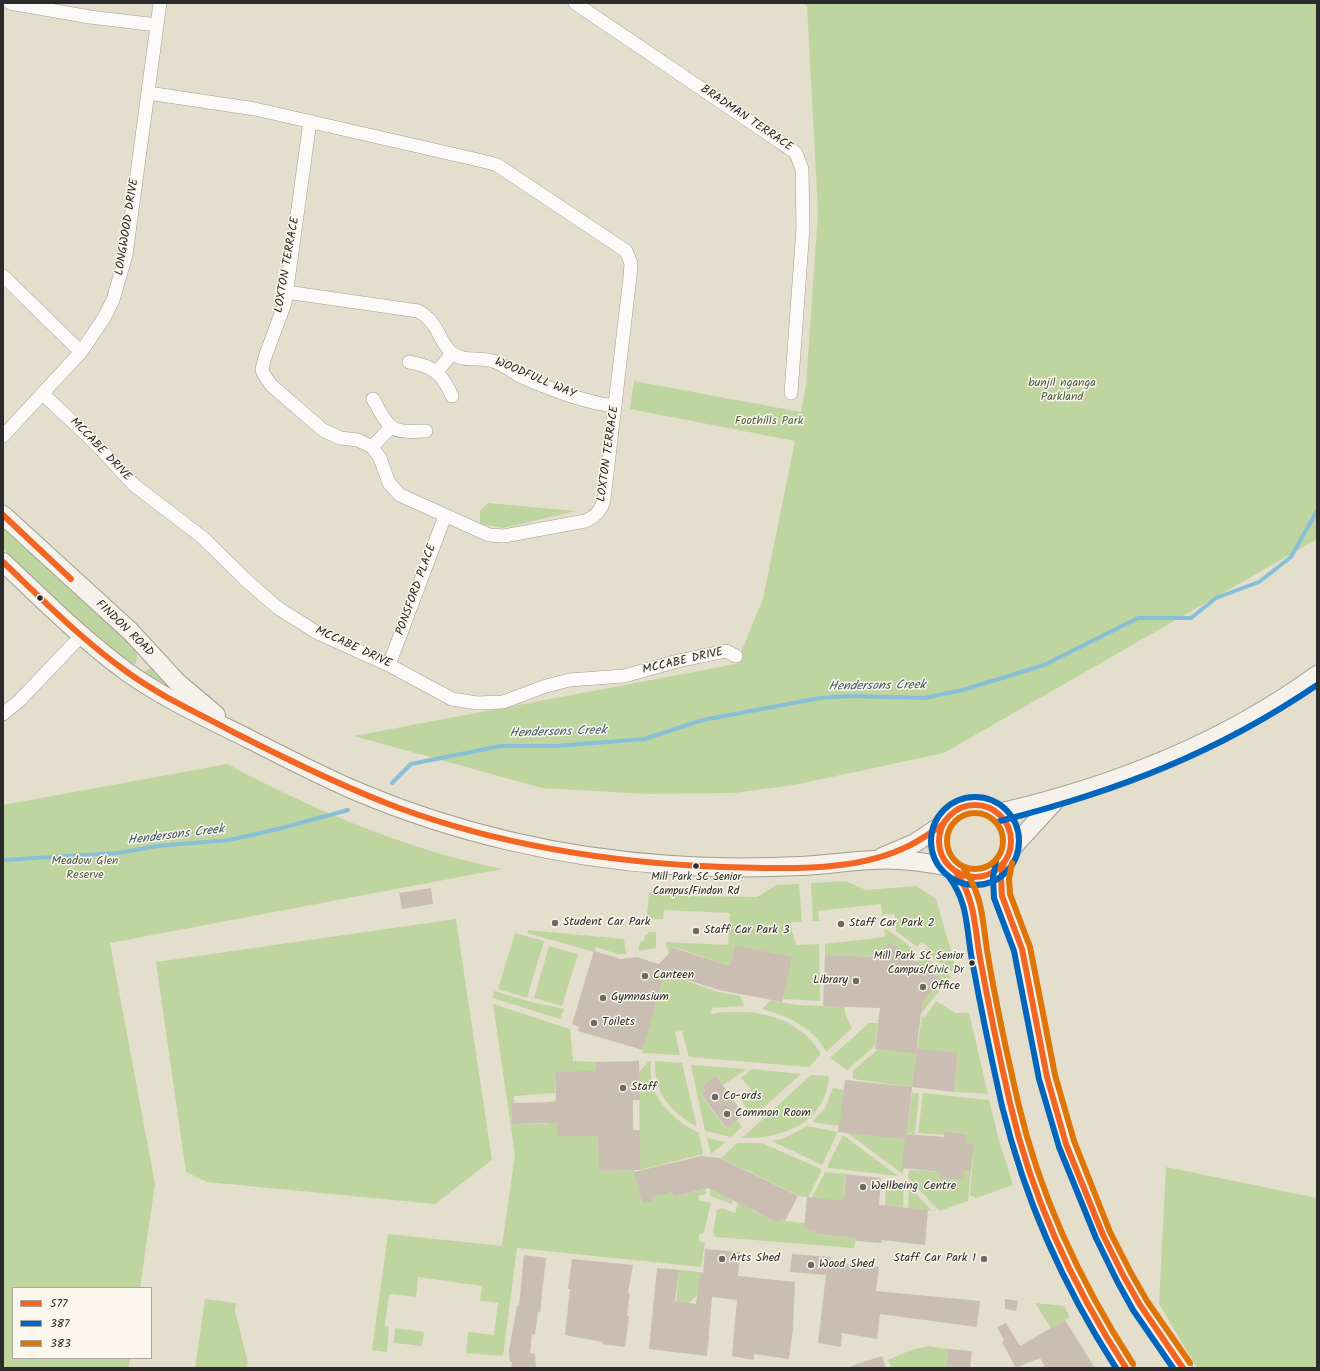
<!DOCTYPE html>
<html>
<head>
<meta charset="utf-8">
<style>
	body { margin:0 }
	#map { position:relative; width:1320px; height:1371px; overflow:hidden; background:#e4decd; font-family:Kalam,sans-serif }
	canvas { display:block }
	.frame { position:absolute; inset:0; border:4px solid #2b2b2b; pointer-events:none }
	.legend { position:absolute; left:12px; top:1287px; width:140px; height:72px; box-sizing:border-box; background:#fbf7ec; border:1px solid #a8a59f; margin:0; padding:5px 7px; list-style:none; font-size:12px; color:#2b2b2b }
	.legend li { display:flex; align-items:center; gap:8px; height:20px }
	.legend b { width:20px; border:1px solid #a8a59f }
</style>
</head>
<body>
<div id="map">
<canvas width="1320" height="1371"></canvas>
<div class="frame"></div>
<ul class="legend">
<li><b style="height:5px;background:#f26522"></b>577</li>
<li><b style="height:5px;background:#0065bd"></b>387</li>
<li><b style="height:5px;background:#df7506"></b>383</li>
</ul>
</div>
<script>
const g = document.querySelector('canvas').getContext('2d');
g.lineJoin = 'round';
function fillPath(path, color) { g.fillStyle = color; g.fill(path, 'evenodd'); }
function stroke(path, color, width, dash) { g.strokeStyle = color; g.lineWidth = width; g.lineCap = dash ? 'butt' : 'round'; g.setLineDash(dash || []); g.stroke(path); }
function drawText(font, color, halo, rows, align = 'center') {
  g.font = font + ' Kalam,sans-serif'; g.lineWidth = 3; g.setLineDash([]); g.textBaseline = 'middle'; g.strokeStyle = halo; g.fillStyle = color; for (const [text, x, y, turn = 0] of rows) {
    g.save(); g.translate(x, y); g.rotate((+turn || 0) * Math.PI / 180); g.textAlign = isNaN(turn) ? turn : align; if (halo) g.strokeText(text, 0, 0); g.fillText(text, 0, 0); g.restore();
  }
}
const green = new Path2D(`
	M802,3H1317V539L944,753L794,785L734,793L649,794L542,788L354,736L736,664L763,599L795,441L630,409L634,381L801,412L806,385L818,212L807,6Z
	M488,503L576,511L503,528L480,524V511Z
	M3,520L124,631L138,653L136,663L129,666L15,564L3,548Z
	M153,665L190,701L141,675Z
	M227,764C289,797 355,827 422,848C448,857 475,863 502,869L110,943L155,1184L140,1288H13V1358H130L129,1368H3V805Z
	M846,881L866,890L916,886L936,899L957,972L954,973L925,953L929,947L921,942L917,947L896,931L895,914L882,915L881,904L818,911L819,921H813L811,883Z
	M799,884L802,922H791L792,933L793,934L796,945L819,944L820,1001L783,999L791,957L735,945L730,966L674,947L671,954L669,953L665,942L728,945L730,913L664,910L663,919H651L647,914L649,892L682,896L757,897L776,885Z
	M456,919L492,1160L435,1204L207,1182L186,1172L156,962Z
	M528,930L624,939L626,954H617L596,947L594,952L527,933Z
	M884,930H888L915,950L912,958L889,942L880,954L876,973V957L825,955V944L885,937Z
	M648,932H656V948L638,951L640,942L644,941L645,934H648Z
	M515,933L544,941L527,998L498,989Z
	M549,946L578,954L562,1006L534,998Z
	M923,956L949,974L950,977L921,1014L915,1013L940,978L916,962Z
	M665,973L718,992L740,996L744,1006L712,1008L711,1014C751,1007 800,1016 821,1054L809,1067L689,1057L682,1031L675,1032L680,1055L642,1053Z
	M494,991L531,1002L564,1009L560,1019L493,998Z
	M771,1000L796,1005L845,1007V1013L852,1028L826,1052C813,1027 788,1016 762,1009Z
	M936,1001L955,1013H969L988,1094L954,1092L958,1054L917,1049L922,1016L925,1017Z
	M493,1004L570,1029L573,1061L596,1062V1093L555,1072V1093L514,1096V1103H511L512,1124H548V1102L557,1101V1136H598L599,1171L634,1170L642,1204L652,1201V1197L672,1192L673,1197L706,1189V1194L699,1196L698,1200L711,1203L704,1232L699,1235V1241L705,1243L701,1267L517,1248L503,1356L466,1353L468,1332L494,1335L498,1303L480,1301L482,1286L418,1277L416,1297L389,1294L385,1326L389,1327L387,1352L372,1350L388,1234L502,1246L515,1155Z
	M869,1023H878L875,1046L847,1070L830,1058Z
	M878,1049L916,1054L912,1087L853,1079V1071Z
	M649,1061H651C647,1096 670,1118 699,1133L703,1154L640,1170L639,1072Z
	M655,1061L682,1063L697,1127C670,1111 654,1094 655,1061Z
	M691,1065L747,1069L723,1085L716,1076L702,1086L705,1091L701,1095L725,1128L737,1120L742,1127L731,1137L705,1131Z
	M752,1069L801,1074L753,1117L739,1097L751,1089L741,1078Z
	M811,1075L829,1076C826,1123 783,1139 742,1138Z
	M833,1088L844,1090L839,1126L812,1122L825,1108Z
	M912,1093L919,1094L915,1134L907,1133Z
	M923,1093L989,1100L999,1140L1013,1185L976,1198L970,1195L974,1144L966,1143L967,1134L945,1131L944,1135L918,1133Z
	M807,1126L838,1132L822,1165L772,1141L785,1138Z
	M846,1132L907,1137L903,1174Z
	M843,1135L898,1176L829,1168L827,1167Z
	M707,1138L726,1142L711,1154Z
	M737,1143H762L821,1169V1172L808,1197L799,1196L721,1158Z
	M1166,1167L1317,1198V1368H1197L1159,1304Z
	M909,1170L940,1172V1178L962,1180L964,1170L971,1171L968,1201L939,1211L908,1178Z
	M825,1172L846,1174L844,1196L878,1205L812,1198Z
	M886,1183L904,1185L903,1207L885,1206Z
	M909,1186L932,1211L908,1208Z
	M710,1189L733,1200L732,1204L710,1196Z
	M738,1203L750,1204L749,1209L759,1214L761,1210L769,1218L779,1223L781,1219L785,1221L805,1223L804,1229L817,1231V1234L856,1238L854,1248L716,1237L713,1233L717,1210L722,1208L735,1213Z
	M679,1270L700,1272L697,1295L689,1303L684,1352H672Z
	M205,1299L236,1303L235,1311L248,1363L246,1368H195Z
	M1035,1303L1064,1306L1070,1317L1051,1328Z
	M395,1328L424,1332L422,1346L394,1343Z
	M928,1346L948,1349L946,1368H891L888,1360L911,1350Z`);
const stream = new Path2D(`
	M392,783L411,764L501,746H556L644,739L703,720L820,698L849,696L924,698L963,690L1044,665L1138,618H1191L1216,598L1259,582L1291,557L1317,511
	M3,860L119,853L157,846L229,840L278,829L348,810`);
const building = new Path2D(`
	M431,888L433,904L402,909L399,893Z
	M889,942L940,978L922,1004L916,1054L875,1049L880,1008L823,1006L825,955L878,957Z
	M735,945L792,957L782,1002L719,990L665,973L643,1050L578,1031L579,1027L572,1024L594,951L621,959L637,957L659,964L674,948L730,966Z
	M917,1049L958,1053L954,1092L912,1087L907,1134L944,1137V1131L967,1134L966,1143L974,1144L971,1171L964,1170L963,1180L940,1178V1172L902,1168L905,1139L838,1132L845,1080L912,1087Z
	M639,1061L640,1100H633V1130H640V1170L599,1171L598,1136H557V1123L512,1124L511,1103L556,1102L555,1072L596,1071V1062Z
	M716,1076L744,1115L726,1128L701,1094L705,1091L702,1086Z
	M701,1156L720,1158L798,1196L785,1221L781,1219L779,1223L708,1188L673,1197L672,1192L662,1195L652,1197L653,1201L642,1204L634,1172Z
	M846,1174L881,1178L879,1205L928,1210L925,1245L882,1240V1243L856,1241V1238L817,1234V1231L804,1229L807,1197L844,1201Z
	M705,1249L740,1252L738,1276L795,1282L793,1329L789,1359L754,1354V1360L732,1356L737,1300L712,1297L707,1356L649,1349L657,1268L679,1270L675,1301L696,1304L700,1272L703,1273Z
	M792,1254L831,1257V1262L879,1267L876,1291L980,1301L977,1327L880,1314L877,1339L842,1333L841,1347L818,1343L826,1275L790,1272Z
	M524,1255L546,1258L540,1312H538L535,1335L532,1334L530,1353L535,1354L536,1368H511L512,1362H510L509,1350L517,1306H519Z
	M572,1259L633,1265L628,1293H630L627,1316L629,1317L625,1347L602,1344L603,1342L565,1335L570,1289H568Z
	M1005,1299L1018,1301L1016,1311L1005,1309Z
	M1065,1320L1095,1368H1046L1040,1358L1016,1368L1002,1342L1004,1340L997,1327L1006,1323L1020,1346Z
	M948,1349L972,1351L970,1368H946Z
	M882,1356L886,1368H851V1366Z`);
const street = new Path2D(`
	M10,3L90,17L157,25
	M575,3L764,131L796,153L802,169L803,228L791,393
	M148,93L255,109L487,162L497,165L626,251L631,263L630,277L604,499C602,510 596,516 585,521L504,536L489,535L400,495L389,483L380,458L372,447L358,440L340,438L323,430L271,385L263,373L262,369L265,357L285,303L310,121
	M3,276L81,352
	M286,292L418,311C440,323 437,340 452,353C465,363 479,356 493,361C503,364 511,371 520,376C547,388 587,403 615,406
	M409,362C433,366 442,373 452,396
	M437,372L452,353
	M43,394L98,446L134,485L202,537L248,582L278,608L316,632L389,665L452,699L477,703L503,702L543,687L569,680L624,676L678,661L726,651L736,656
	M373,399C381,412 387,431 404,431C412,432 419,431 426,431
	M3,436L81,352L104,318L113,300L126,255L160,3
	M372,447L391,427
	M389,665L445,516
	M3,714L19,701L82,635`);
const secondary = new Path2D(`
	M3,515L130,631L177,682L216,715
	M3,562C43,600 82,639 127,672C165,699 207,718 249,739C284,757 319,775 356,791C455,833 564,858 671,865C714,868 758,868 801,866C825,865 849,861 873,860C898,858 925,862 950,867
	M939 841a36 36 0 1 1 72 0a36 36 0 1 1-72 0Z
	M998,813C1111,787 1222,744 1317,675
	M1010,850L1056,800
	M882,857L915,843L942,825
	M1004,862L1001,878L1002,896L1022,949L1047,1077L1066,1144L1103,1235L1124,1277L1140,1305L1183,1368
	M956,872C979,900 974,925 980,958C992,1013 1001,1069 1015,1124C1036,1212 1076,1294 1126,1368`);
const bus1 = new Path2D(`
	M3,515L71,579
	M3,562C43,600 82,640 127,672C160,696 198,713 235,733C288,760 343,787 399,808C503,846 613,863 723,867C781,868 848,873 902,849C917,843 929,834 942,825
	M939 841a36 36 0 1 1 72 0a36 36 0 1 1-72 0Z
	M1004,862L1001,878L1002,896L1022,949L1047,1077L1066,1144L1103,1235L1124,1277L1140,1305L1183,1368
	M956,872C976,901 974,925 980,958C989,1007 999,1055 1010,1103C1032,1199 1072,1285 1126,1368`);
const bus2 = new Path2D(`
	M931 841a44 44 0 1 1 88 0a44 44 0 1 1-88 0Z
	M1000,821C1117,791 1217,753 1317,685
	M996,861L993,877L994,898L1014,951L1039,1079L1059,1147L1096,1238L1117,1281L1133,1310L1173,1368
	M949,877C969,904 966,929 972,960C981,1009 991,1057 1002,1106C1025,1200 1063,1286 1116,1368`);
const bus3 = new Path2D(`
	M947 841a28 28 0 1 1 56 0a28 28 0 1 1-56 0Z
	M1012,863L1009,879L1010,894L1030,947L1055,1075L1074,1141L1110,1232L1131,1273L1147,1301L1190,1363
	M963,867C984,897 982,922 988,956C996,1005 1007,1054 1018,1102C1040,1197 1080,1282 1133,1364`);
const markers = [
	[40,598,3.5,"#2b2b2b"],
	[696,866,3.5,"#2b2b2b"],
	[555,923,4,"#6c6a64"],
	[841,924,4,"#6c6a64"],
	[696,931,4,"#6c6a64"],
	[972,963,3.5,"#2b2b2b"],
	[645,976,4,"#6c6a64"],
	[856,981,4,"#6c6a64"],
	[923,987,4,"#6c6a64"],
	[603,998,4,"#6c6a64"],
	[594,1023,4,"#6c6a64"],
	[623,1088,4,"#6c6a64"],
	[715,1097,4,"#6c6a64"],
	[727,1114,4,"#6c6a64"],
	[863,1187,4,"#6c6a64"],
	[722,1259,4,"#6c6a64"],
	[984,1259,4,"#6c6a64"],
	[811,1265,4,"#6c6a64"]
];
const busNames = [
	["Mill Park SC Senior",696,878],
	["Campus/Findon Rd",696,892],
	["Mill Park SC Senior",964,957,"right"],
	["Campus/Civic Dr",964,971,"right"]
];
const streetNames = [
	["BRADMAN TERRACE",746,119,34],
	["LONGWOOD DRIVE",128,227,-81],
	["LOXTON TERRACE",288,265,-80],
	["WOODFULL WAY",535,379,23],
	["MCCABE DRIVE",100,450,46],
	["LOXTON TERRACE",609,454,-82],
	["PONSFORD PLACE",417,590,-70],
	["FINDON ROAD",124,629,44],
	["MCCABE DRIVE",353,648,25],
	["MCCABE DRIVE",683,662,-13]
];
const parkNames = [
	["bunjil nganga",1062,384],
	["Parkland",1062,398],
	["Foothills Park",769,422],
	["Meadow Glen",85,862],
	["Reserve",85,876]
];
const poiNames = [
	["Student Car Park",563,923],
	["Staff Car Park 2",849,924],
	["Staff Car Park 3",704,931],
	["Canteen",653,976],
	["Library",848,981,"right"],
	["Office",931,987],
	["Gymnasium",611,998],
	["Toilets",602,1023],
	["Staff",631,1088],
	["Co-ords",723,1097],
	["Common Room",735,1114],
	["Wellbeing Centre",871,1187],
	["Arts Shed",730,1259],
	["Staff Car Park 1",976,1259,"right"],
	["Wood Shed",819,1265]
];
const waterNames = [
	["Hendersons Creek",877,687,-1],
	["Hendersons Creek",558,733,-2],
	["Hendersons Creek",176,836,-7]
];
fillPath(green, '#bfd59f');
stroke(stream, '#88bfd7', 4);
fillPath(building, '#cabeb2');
stroke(street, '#a19e94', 14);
stroke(secondary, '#a19e94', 20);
stroke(street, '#fbfaf8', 13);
stroke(secondary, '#f5f2ec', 18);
stroke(bus1, '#f26522', 6);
stroke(bus2, '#0065bd', 6);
stroke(bus3, '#df7506', 6);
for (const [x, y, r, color] of markers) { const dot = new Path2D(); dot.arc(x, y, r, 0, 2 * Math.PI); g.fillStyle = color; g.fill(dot); stroke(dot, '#fbf7ec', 1.5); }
drawText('11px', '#2b2b2b', '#fbf7ec', busNames);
drawText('12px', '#2b2b2b', '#fbf7ec', streetNames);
drawText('12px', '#4e5c43', '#fbf7ec', parkNames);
drawText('12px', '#2b2b2b', '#fbf7ec', poiNames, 'left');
drawText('italic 13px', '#3e5a69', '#fbf7ec', waterNames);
</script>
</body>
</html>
